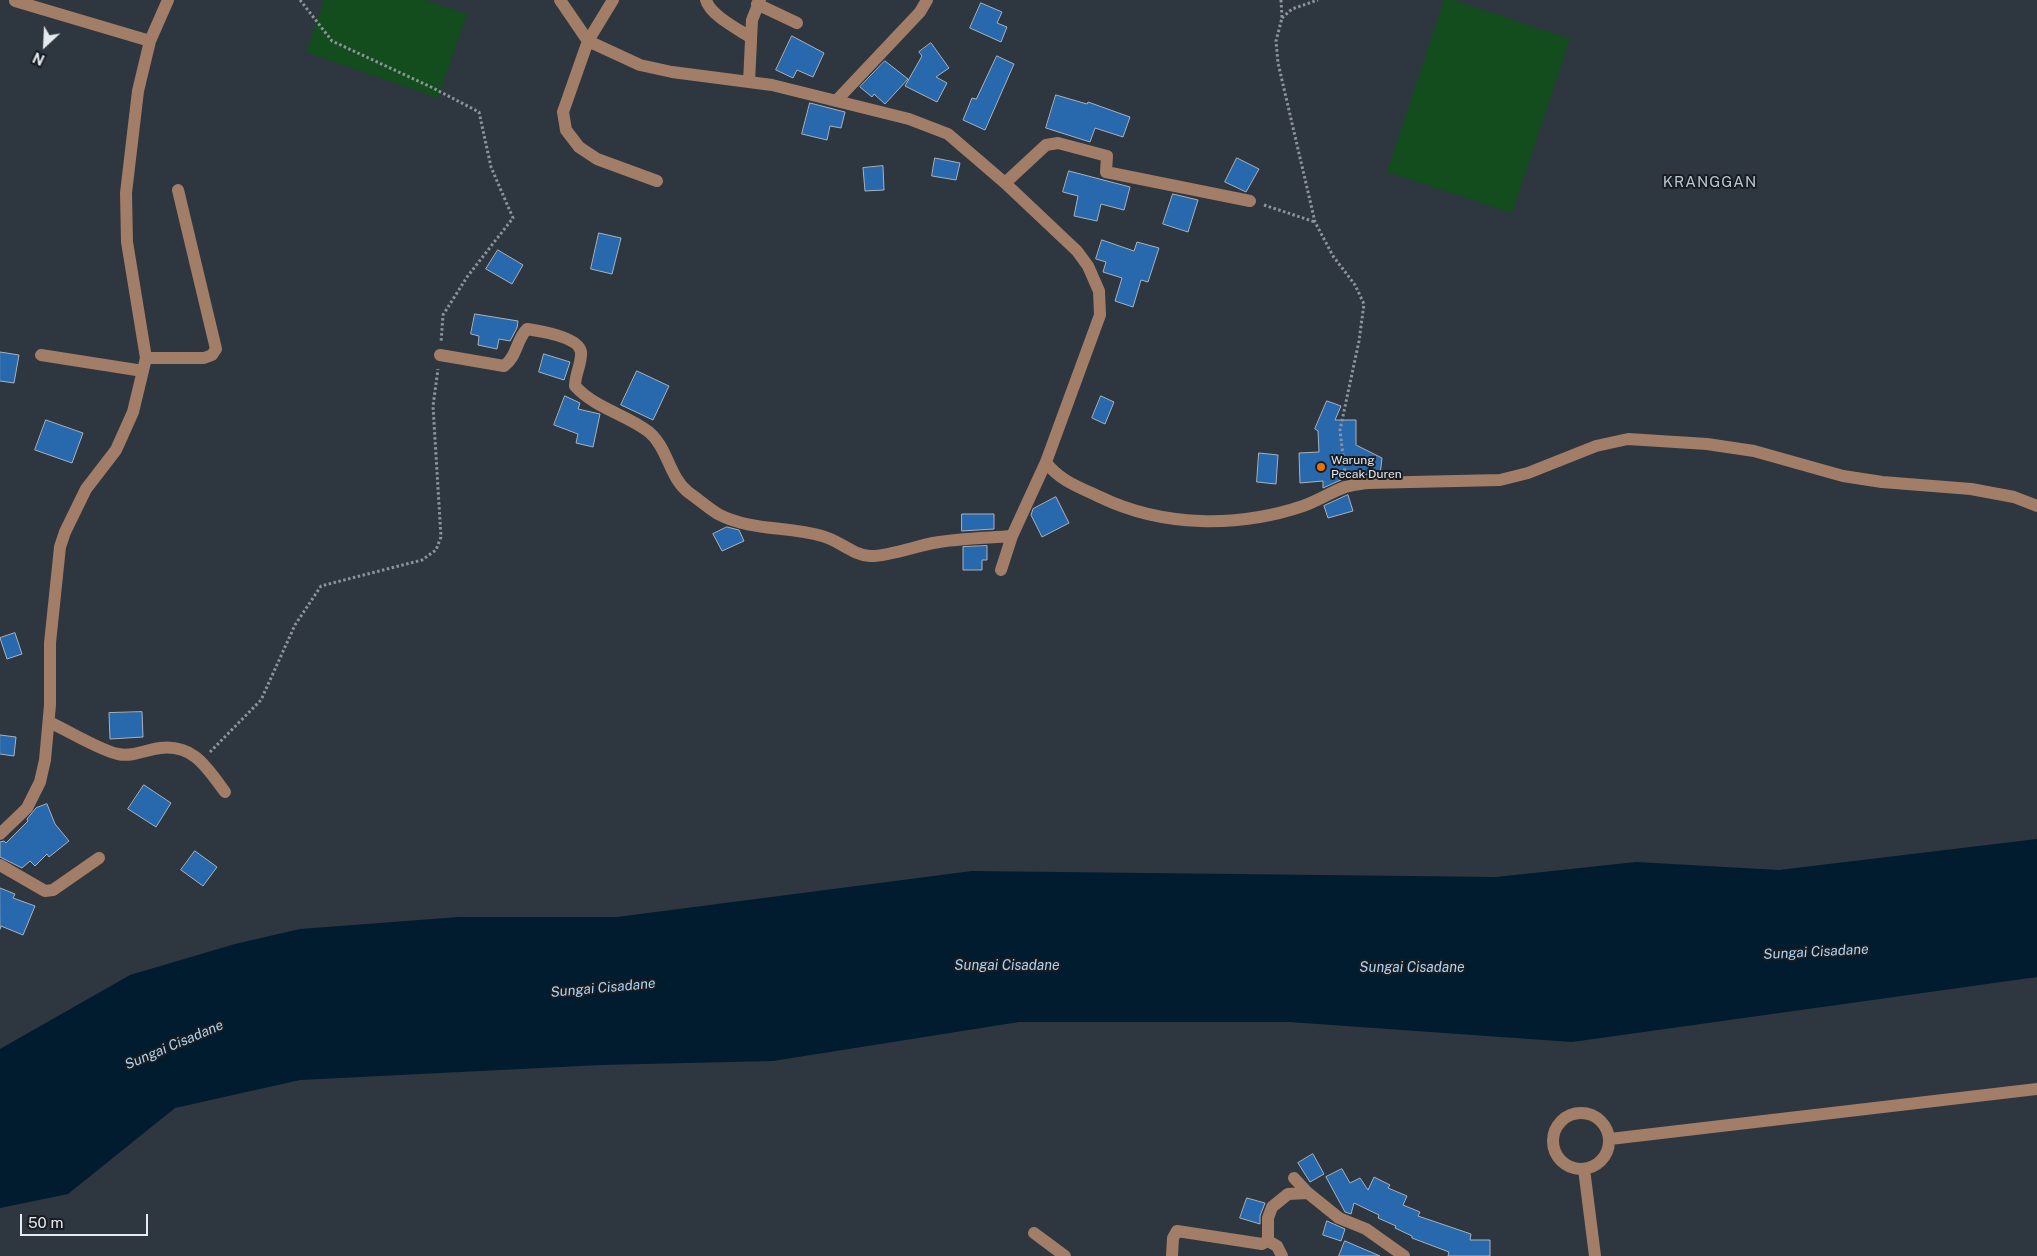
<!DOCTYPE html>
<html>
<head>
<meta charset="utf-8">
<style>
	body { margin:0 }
	#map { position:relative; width:2037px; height:1256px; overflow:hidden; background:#2e3640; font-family:"Public Sans",sans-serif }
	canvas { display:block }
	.north { position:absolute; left:20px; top:20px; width:50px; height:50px; -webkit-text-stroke:4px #191d22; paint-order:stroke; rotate:205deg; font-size:14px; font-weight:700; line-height:20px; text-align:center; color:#e4eaf0 }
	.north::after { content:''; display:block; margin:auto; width:18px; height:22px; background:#e4eaf0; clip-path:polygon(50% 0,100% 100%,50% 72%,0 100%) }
	.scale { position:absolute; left:20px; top:1214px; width:128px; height:22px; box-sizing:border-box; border:2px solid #e4eaf0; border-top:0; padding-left:6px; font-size:15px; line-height:18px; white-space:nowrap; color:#e4eaf0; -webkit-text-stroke:4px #191d22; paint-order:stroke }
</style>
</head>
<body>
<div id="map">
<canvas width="2037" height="1256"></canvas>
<div class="north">N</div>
<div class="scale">50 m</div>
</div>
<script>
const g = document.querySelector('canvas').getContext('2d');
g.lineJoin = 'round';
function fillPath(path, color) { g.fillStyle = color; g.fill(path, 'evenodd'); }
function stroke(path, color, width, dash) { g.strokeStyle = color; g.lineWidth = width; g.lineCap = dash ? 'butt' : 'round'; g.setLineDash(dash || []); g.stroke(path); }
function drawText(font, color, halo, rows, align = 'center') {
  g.font = font + ' "Public Sans",sans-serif'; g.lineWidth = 4; g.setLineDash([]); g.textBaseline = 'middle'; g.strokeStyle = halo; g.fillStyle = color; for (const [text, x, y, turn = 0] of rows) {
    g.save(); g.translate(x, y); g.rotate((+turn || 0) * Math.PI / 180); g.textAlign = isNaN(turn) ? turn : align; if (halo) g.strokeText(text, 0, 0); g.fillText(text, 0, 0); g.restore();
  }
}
const green = new Path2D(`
	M324,0H425L467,14L438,98L306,52Z
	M1444,0H1454L1570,39L1512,213L1387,172Z`);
const water = new Path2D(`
	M2037,839V977L1572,1042L1289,1022H1019L773,1061L601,1065L300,1080L175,1108L68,1194L0,1208V1049L130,975L235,944L300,929L459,917H617L972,871L1496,877L1636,862L1779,870Z`);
const building = new Path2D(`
	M981,3L1002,12L997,23L1007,27L1001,42L970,28Z
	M792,36L824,53L813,77L797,70L793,78L776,70Z
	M931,43L949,68L936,77L947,83L937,102L905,86L922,56L919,52Z
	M997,56L1014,64L985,130L963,120L972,98L976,99Z
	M885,61L908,79L885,104L874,94L872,97L860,87Z
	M1056,95L1087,104L1088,102L1130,117L1123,137L1095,128L1090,142L1046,128Z
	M810,103L845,112L841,128L830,126L827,140L802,134Z
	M935,158L960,163L956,180L932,176Z
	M1237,158L1259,169L1246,192L1225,182Z
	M883,166L884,190L865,191L863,168Z
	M1069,171L1130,187L1124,210L1101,204L1097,221L1074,216L1078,196L1063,192Z
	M1173,194L1198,200L1188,232L1163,224Z
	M599,233L621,238L612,274L591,269Z
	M1102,240L1134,251L1137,242L1159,248L1148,282L1141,280L1133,307L1115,301L1122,278L1103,272L1106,262L1096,259Z
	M498,250L523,265L512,284L486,269Z
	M475,314L518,321L517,328L510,341L499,339L497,349L478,345L479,336L471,334Z
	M0,352L19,355L14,383L0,381Z
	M544,354L570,362L564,380L539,372Z
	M637,371L669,386L653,420L621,405Z
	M565,396L580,403L578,409L600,414L593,447L576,443L578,434L554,425Z
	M1101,396L1114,402L1105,424L1092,418Z
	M1327,401L1341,406L1335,420H1356V445L1382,458L1380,475L1341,473L1343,479L1323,488V481L1300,483L1299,453L1319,452L1318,431L1315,429Z
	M46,420L83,433L72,463L35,450Z
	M1259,453L1278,455L1276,484L1257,482Z
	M1348,495L1353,511L1328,518L1324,506Z
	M1056,497L1069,523L1042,537L1031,515L1033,509Z
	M962,514H994V529L962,531Z
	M727,527L739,530L744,541L722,551L713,534Z
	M987,546V560H982V570H963V547Z
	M15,633L22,654L7,659L0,638Z
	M142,712L143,737L110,739L109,713Z
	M0,735L16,737L14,756L0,754Z
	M144,785L171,803L156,827L128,809Z
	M47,804L55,824L69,841L49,857L47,854L35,866L30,861L22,868L0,857V842L4,841L6,843L28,821L27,819L36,808Z
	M195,851L217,867L203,886L181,870Z
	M0,888L15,894L13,898L35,906L23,935L1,926L0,929Z
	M1313,1154L1324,1174L1310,1182L1298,1163Z
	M1342,1169L1350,1183L1360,1178L1368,1190L1374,1177L1390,1185L1388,1188L1407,1196L1403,1205L1420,1212L1418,1216L1471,1234L1470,1240H1490V1256H1448L1449,1252L1412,1238V1236L1395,1228L1396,1226L1378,1218L1379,1215L1354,1203L1351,1214L1345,1212L1326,1177Z
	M1247,1198L1265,1203L1260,1216V1224L1240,1218Z
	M1327,1221L1345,1229L1341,1241L1323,1235Z
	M1345,1241L1380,1256H1339Z`);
const path = new Path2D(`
	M300,0L332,41L431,87L479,112L491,167L513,218L467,277L443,315L441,343
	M1281,0L1282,18L1276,41L1278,63L1315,222L1333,256L1355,285L1364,304L1359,341L1340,430L1345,473
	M1282,18L1292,9L1318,0
	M1264,205L1315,222
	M210,752L261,700L295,625L321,586L422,560L436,550L441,537L433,406L438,369`);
const minor = new Path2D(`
	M560,0L588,41L640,65L672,72L772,85L909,119L948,134L1005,183L1077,251L1088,266L1099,291L1100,315L1046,462L1012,536L1001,570
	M613,0L588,41L563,112L566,130L579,147L597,159L657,181
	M706,0C710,15 738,29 750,37
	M15,1L150,41
	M757,4L797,23
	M749,82L752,20L760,0
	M836,101L920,12L927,0
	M1005,183L1046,145L1058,143L1107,156L1106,172L1250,201
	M41,355L143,371
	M440,355L504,366C517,357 516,340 527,329C540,331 579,337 581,352C582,363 575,374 575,386C596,409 626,414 649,432C668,448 669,477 688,492C698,499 708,508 718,514C750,531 788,526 822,536C839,540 852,555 870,556C885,557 917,546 933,543C959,538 986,538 1012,536
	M146,358H204L212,355L216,349L178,190
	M1046,462C1058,480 1081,488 1100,497C1162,527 1238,528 1303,506C1318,501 1331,492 1345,487C1352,485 1360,484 1367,483L1500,480L1528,473L1596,446L1628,439L1707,444L1754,451L1843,476L1882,482L1971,489L2014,497L2037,506
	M49,722C67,730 101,751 118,754C133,757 145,750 160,748C194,744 207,768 225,792
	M0,834L27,808L40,782L45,760L50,705V643L60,547L65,532L86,489L116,450L133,412L146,358L127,242L126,193L138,91L150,41L168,0
	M0,865L45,891L53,890L99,858
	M1553 1141a28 28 0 1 1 56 0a28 28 0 1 1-56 0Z
	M1610,1139L2037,1089
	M1584,1169L1595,1256
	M1294,1178L1308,1193L1339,1218L1366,1229L1404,1256
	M1034,1233L1065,1256
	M1268,1241L1277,1246L1282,1256
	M1172,1256L1173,1238L1177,1231L1262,1244L1268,1241V1218L1272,1207L1288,1194L1308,1193`);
const markers = [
	[1321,467,5,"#e8710a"]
];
const poiNames = [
	["Warung",1331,460],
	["Pecak Duren",1331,474]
];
const waterNames = [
	["Sungai Cisadane",1816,952,-3],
	["Sungai Cisadane",1007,966],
	["Sungai Cisadane",1412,968],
	["Sungai Cisadane",603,988,-5],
	["Sungai Cisadane",174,1045,-23]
];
const quarterNames = [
	["KRANGGAN",1710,182]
];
fillPath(green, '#134d1d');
fillPath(water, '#001c2e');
fillPath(building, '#2868ac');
stroke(building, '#a8b2be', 1);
stroke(path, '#8c939b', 3, [2.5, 2.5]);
stroke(minor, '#a27d67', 12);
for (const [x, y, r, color] of markers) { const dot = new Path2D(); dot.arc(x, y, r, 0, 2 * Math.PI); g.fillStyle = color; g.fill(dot); stroke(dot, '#191d22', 2); }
drawText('12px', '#e4eaf0', '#191d22', poiNames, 'left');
drawText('italic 14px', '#abd4f4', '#191d22', waterNames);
g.letterSpacing = '1px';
drawText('15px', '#bbc6d2', '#191d22', quarterNames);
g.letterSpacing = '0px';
</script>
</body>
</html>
